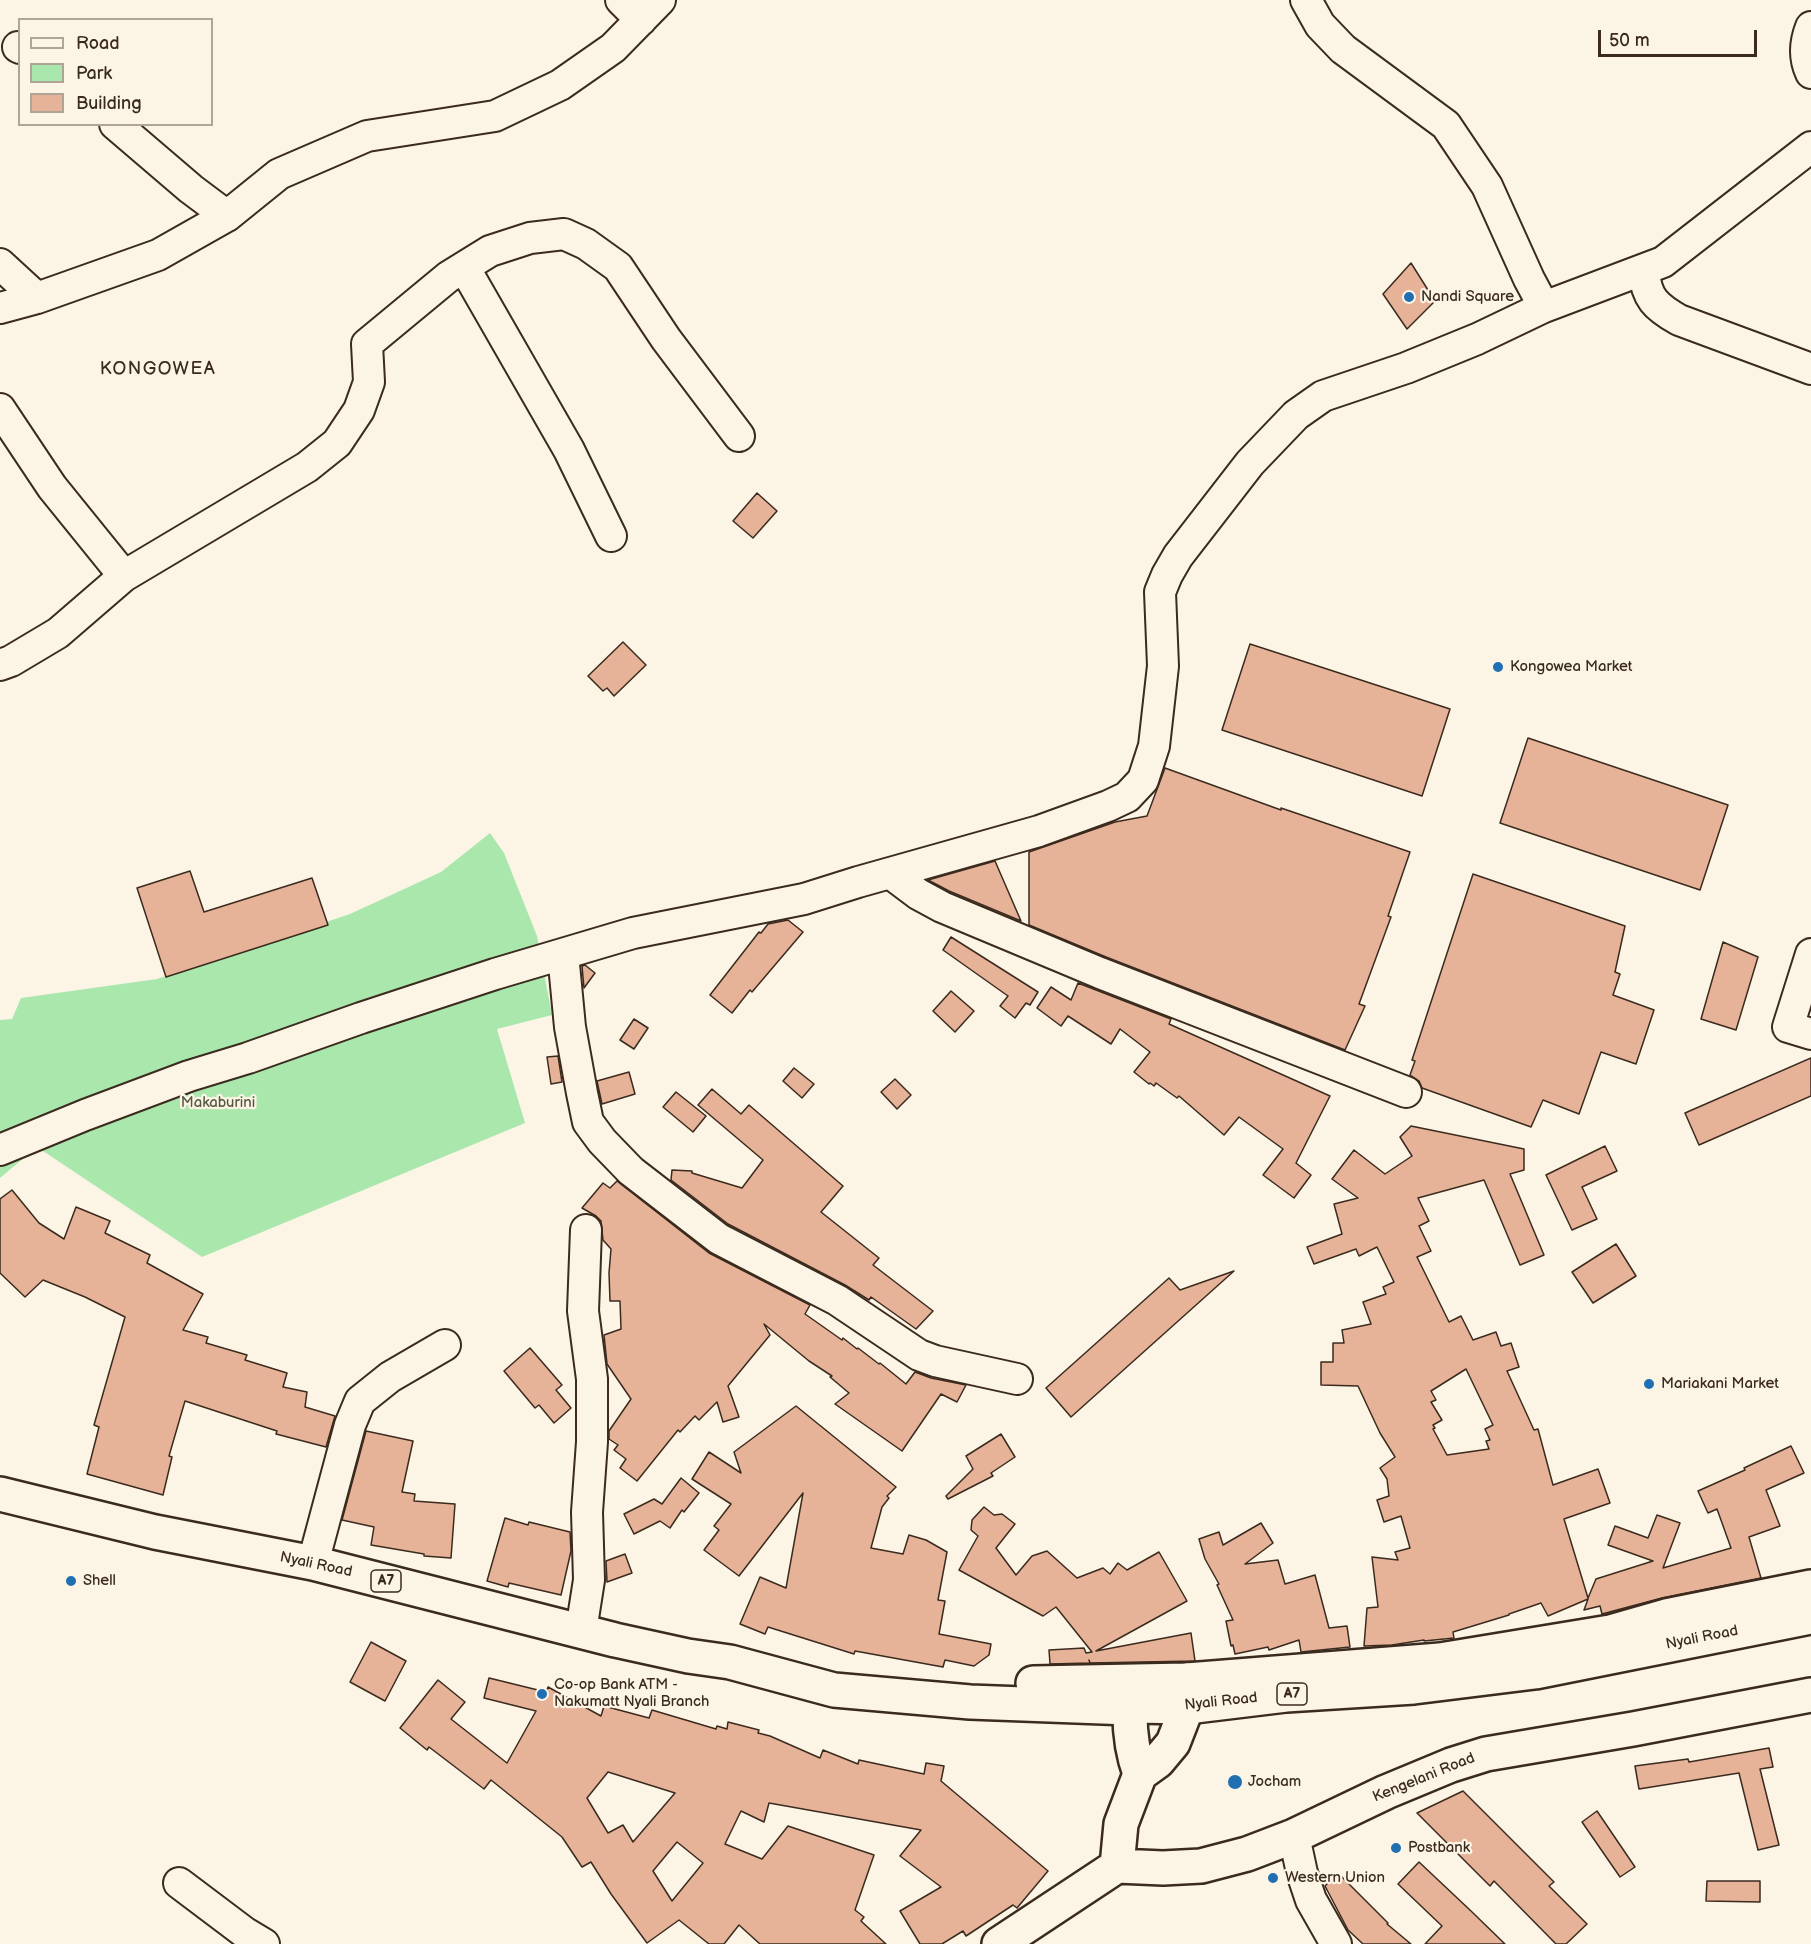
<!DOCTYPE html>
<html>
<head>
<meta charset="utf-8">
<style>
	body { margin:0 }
	#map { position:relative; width:1811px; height:1944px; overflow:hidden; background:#fcf5e5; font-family:"Balsamiq Sans",sans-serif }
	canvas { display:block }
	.legend { position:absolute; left:18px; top:18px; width:195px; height:108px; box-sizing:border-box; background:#fcf5e5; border:2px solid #afa495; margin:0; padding:8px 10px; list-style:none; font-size:18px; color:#3b2a1e }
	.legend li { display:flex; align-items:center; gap:12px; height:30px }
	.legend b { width:30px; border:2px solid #afa495 }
	.scale { position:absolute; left:1598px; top:30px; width:159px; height:27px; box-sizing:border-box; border:3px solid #3b2a1e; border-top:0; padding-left:8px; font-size:18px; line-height:21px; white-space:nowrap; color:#3b2a1e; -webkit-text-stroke:4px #fcf5e5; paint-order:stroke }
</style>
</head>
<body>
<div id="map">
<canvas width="1811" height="1944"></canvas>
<ul class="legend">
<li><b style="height:8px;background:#fcf5e5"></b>Road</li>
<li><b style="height:16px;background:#aae7ad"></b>Park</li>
<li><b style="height:16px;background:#e6b398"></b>Building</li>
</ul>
<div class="scale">50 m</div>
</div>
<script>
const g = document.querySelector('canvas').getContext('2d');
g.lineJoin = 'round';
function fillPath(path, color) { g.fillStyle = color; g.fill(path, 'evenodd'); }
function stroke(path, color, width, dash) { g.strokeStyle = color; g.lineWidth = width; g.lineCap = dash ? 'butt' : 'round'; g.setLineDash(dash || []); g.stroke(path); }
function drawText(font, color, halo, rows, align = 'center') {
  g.font = font + ' "Balsamiq Sans",sans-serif'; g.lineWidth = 4.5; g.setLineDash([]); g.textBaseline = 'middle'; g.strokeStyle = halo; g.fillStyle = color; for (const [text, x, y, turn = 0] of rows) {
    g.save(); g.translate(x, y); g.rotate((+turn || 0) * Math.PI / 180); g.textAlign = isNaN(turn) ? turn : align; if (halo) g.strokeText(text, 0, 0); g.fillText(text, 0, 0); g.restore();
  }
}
const green = new Path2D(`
	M490,833L504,853L537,936L552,1015L497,1029L525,1123L202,1257L37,1147L0,1178V1020L12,1019L21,998L157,979L350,914L441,872Z`);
const building = new Path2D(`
	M1411,263L1435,301L1407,329L1383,294Z
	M757,493L777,511L753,538L733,521Z
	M623,642L646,665L614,696L607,688L603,691L588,676Z
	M1250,644L1450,709L1422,796L1222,730Z
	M1528,738L1728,805L1700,890L1500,823Z
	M1165,768L1281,810V808L1410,852L1388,916L1391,917L1359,1004L1365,1006L1345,1050L1106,957L1029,925V852L1115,822L1147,816Z
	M995,861L1021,921L949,891L928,880Z
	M190,871L204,912L312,878L328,925L166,977L137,888Z
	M1473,874L1625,926L1615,972L1620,974L1613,995L1654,1010L1636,1064L1601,1052L1579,1114L1543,1100L1531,1127L1422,1088L1419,1081L1410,1075L1415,1061L1412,1060Z
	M788,920L803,932L752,992L750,990L732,1013L710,995L759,932L761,933L768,924Z
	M951,937L1038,992L1030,1005L1026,1003L1015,1018L1000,1006L1008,996L943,950Z
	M1723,942L1758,957L1736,1030L1701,1019Z
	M585,965L595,973L584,988L582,966Z
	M1078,983L1171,1019L1169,1024L1330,1096L1296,1163L1311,1175L1294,1198L1263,1175L1283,1149L1239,1117L1224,1135L1179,1096L1177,1098L1156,1083L1154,1086L1150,1083L1149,1084L1134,1072L1150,1052L1120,1029L1111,1044L1068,1016L1061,1026L1037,1008L1051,987L1071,1000Z
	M951,991L974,1011L955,1032L933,1011Z
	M634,1019L648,1028L634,1049L620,1040Z
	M558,1056L562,1082L551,1084L547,1057Z
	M1811,1058V1096L1699,1145L1685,1113Z
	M794,1068L814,1084L802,1098L783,1081Z
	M629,1072L635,1094L602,1104L597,1081Z
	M895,1079L911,1095L897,1109L881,1092Z
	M712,1089L741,1114L749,1105L843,1186L821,1212L879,1258L873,1265L933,1311L916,1329L871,1297L869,1300L845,1285L728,1224L671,1180L672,1170L692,1171V1173L742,1188L763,1160L698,1105Z
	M676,1092L706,1116L693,1132L663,1107Z
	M1411,1126L1524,1149V1170L1510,1174L1544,1255L1520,1265L1484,1180L1418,1198L1429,1221L1419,1226L1431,1251L1417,1257L1449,1322L1461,1316L1473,1340L1496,1332L1501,1346L1511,1343L1519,1367L1507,1371L1534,1430L1538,1429L1553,1485L1598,1469L1610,1503L1564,1519L1588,1598L1596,1579L1653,1561L1608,1545L1615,1526L1648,1538L1657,1515L1680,1523L1663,1568L1731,1548L1717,1509L1708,1513L1698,1491L1745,1470L1744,1468L1791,1446L1804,1473L1766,1490L1780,1526L1749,1537L1761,1578L1662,1598L1602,1614L1600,1606L1584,1610L1588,1599L1548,1616L1541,1603L1509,1614V1615L1453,1632L1454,1638L1424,1641V1640L1392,1645L1364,1646L1367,1608L1378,1607L1372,1557L1398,1560L1395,1552L1410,1548L1401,1516L1384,1522L1377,1500L1389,1496L1387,1479L1380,1468L1395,1457L1380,1433L1358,1386L1321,1385V1362H1333V1343H1344L1342,1330L1371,1324L1363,1302L1386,1294L1383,1287L1394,1282L1377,1247L1359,1256L1356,1249L1314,1264L1307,1247L1342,1234L1334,1204L1358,1198L1332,1179L1354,1150L1385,1174L1412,1156L1400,1137ZM1466,1369L1493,1425L1485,1429L1490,1440L1486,1441L1489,1449L1447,1455L1433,1429L1435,1428L1433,1425L1442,1420L1431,1402L1436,1400L1431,1391Z
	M1605,1146L1617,1171L1582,1187L1597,1219L1572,1230L1546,1175Z
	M617,1181L709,1253L810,1305L805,1314L842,1340L843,1338L857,1349L858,1348L879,1364L880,1363L906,1384L915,1372L931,1378L966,1385L957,1402L941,1394L902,1451L835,1404L849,1393L830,1377L832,1376L809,1361L764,1324L770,1335L728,1386L739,1417L723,1422L717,1402L699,1420L695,1416L680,1432L678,1430L637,1481L620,1468L626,1459L614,1450L618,1445L609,1439V1431L631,1399L607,1364L604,1335L621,1329L620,1301H610L609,1273L611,1249L603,1240L601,1221L596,1216L582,1208L603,1183L610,1188Z
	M12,1190L39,1223L64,1239L76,1207L110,1221L105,1233L150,1255L147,1263L203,1294L183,1330L208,1337L206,1343L247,1355L245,1360L287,1373L283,1387L307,1392L305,1407L335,1416L326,1447L276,1434L277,1431L185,1401L169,1456L172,1457L163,1495L87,1474L99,1427L94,1425L125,1317L85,1297L43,1280L25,1297L0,1273V1199Z
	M1616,1244L1636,1276L1593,1303L1572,1272Z
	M1234,1271L1071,1417L1046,1388L1169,1278L1180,1290Z
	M530,1348L562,1385L556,1390L571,1408L554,1423L539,1405L535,1408L504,1371Z
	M796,1406L896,1487L887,1496L889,1498L882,1507L871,1548L903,1554L909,1535L926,1540L947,1552L938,1600L945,1601L939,1634L991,1644L989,1655L974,1666L945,1660L943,1667L855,1651L854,1654L768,1627L765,1634L740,1624L760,1577L786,1588L803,1493L739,1576L704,1550L719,1530L714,1526L731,1504L692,1479L709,1452L741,1473L734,1452Z
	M366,1431L413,1441L402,1492L415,1494L414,1501L455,1504L451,1558L424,1556V1554L371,1545L374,1527L342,1520Z
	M1001,1434L1015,1457L991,1473L993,1476L948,1499L946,1496L973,1469L966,1456Z
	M681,1478L699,1493L684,1512L682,1510L670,1528L660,1521L634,1534L624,1514L654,1499L662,1504Z
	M984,1507L994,1515L1002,1514L1015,1524L996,1548L1016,1575L1032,1556L1047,1551L1077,1578L1103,1568L1110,1574L1118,1563L1127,1570L1159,1552L1187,1601L1096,1651L1191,1633L1195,1661L1090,1663L1089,1660L1090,1663L1050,1664L1049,1650L1084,1648L1086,1653L1092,1652L1056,1607L1043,1616L959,1570L978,1536L971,1530L972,1520Z
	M505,1518L528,1525L529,1522L570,1532L571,1551L561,1595L509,1583L508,1587L487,1581Z
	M1261,1523L1273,1543L1245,1564L1278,1560L1285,1584L1315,1575L1329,1628L1347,1626L1350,1647L1301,1652L1299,1640L1269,1650L1268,1647L1235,1654L1233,1645L1231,1646L1226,1621L1233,1620L1217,1585L1219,1584L1205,1559L1199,1539L1219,1532L1223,1545Z
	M625,1554L632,1573L607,1582L606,1561Z
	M371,1642L406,1661L385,1701L350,1682Z
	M489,1678L546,1692L548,1687L601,1716L604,1706L649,1718L652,1710L716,1729L717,1726L727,1729L728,1722L759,1730L758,1733L770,1736L820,1758L823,1750L858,1764L859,1760L924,1774L926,1763L944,1766L941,1781L1048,1871L1017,1908L1013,1905L966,1936L963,1931L942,1944H920L900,1911L941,1887L900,1856L921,1830L769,1803L764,1822L741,1811L725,1844L762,1859L788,1826L874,1855L855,1910L864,1917L861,1921L886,1944H760L739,1925L724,1944H709L679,1920L647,1943L611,1894L591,1862L582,1867L562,1837L491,1780L484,1789L429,1747L427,1750L400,1728L438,1680L465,1702L451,1719L507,1763L536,1711L484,1698ZM608,1772L675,1793L633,1842L623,1825L608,1833L587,1798ZM677,1842L703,1863L672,1901L653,1871Z
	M1769,1748L1773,1767L1760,1769L1779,1845L1758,1850L1739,1773L1639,1789L1635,1766L1688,1759L1689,1762Z
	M1463,1791L1554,1882L1549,1886L1587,1924L1566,1944H1556L1494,1881L1490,1886L1417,1813Z
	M1597,1811L1635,1867L1620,1877L1582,1822Z
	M1419,1862L1471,1911L1505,1944H1425L1442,1926L1398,1884Z
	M1338,1873L1388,1923L1387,1924L1411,1944H1363L1348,1930L1325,1886Z
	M1707,1881H1760V1902L1706,1901Z`);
const minor = new Path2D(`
	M621,0L641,20
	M1306,0L1320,25L1343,49L1446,125L1487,186L1529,279L1544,307L1663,262L1811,147
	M1811,27C1805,42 1804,58 1811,73
	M18,47L20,48
	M115,124L191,189L227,216
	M0,264L37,298
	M464,267L569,450L611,536
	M1644,271C1646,298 1656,307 1679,320L1811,369
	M0,308L37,298L158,255L227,216L279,174L367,136L495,116L560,85L613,48L660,0
	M0,409L52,487L124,576
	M0,665L11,661L58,633L124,576L307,467L337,443L359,410L369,382L367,344L448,277L490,251L530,238L564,234L586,244L618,267L666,339L739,436
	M890,873L918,894L942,907L1100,973L1406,1092
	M563,954L570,1027L582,1093L588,1122L602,1141L631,1171L719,1239L837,1300L919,1355L935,1361L1017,1379
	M1811,954L1788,1027L1811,1034
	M0,1150L85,1115L189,1076L248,1058L361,1018L495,974L633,933L804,899L858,882L1039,831L1108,806L1127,797L1143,780L1154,746L1163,666L1160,592L1167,575L1178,556L1250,463L1296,415L1323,396L1406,368L1477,339L1544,307
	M313,1563L350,1425L360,1401L390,1377L445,1345
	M581,1631L589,1580L587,1512L592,1442V1379L583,1311L586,1230
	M1294,1836L1302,1873L1311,1900L1336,1944
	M179,1883L244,1932L264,1944`);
const major = new Path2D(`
	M1132,1683C1128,1714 1129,1744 1140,1774
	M1117,1866L1163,1868L1201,1866L1247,1854L1294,1836L1386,1792L1451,1765L1486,1754L1633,1729L1811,1695
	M999,1944L1117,1866L1121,1824L1140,1774L1158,1761L1173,1743L1187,1707V1680`);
const highway = new Path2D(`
	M0,1494L155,1532L313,1563L615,1640L688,1656L730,1662L834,1690L970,1702L1129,1708L1134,1706L1187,1707L1286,1695L1414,1687L1535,1672L1811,1617
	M1033,1683L1187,1680L1440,1660L1610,1632L1666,1616L1811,1587`);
const markers = [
	[1409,297,6,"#1f6fb2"],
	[1498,667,6,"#1f6fb2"],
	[1649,1384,6,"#1f6fb2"],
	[71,1581,6,"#1f6fb2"],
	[542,1694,6,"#1f6fb2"],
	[1235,1782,8,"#1f6fb2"],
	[1396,1848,6,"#1f6fb2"],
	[1273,1878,6,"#1f6fb2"]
];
const shields = [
	[386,1581,30],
	[1292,1694,30]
];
const shieldNames = [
	["A7",386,1581],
	["A7",1292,1694]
];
const poiNames = [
	["Nandi Square",1421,297],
	["Kongowea Market",1510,667],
	["Mariakani Market",1661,1384],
	["Shell",83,1581],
	["Co-op Bank ATM -",554,1685],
	["Nakumatt Nyali Branch",554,1702],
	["Jocham",1248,1782],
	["Postbank",1408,1848],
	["Western Union",1285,1878]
];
const parkNames = [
	["Makaburini",218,1103]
];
const streetNames = [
	["Nyali Road",316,1565,12],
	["Nyali Road",1702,1638,-11],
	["Nyali Road",1221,1702,-6],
	["Kengelani Road",1424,1778,-22]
];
const quarterNames = [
	["KONGOWEA",158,369]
];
fillPath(green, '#aae7ad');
fillPath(building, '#e6b398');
stroke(building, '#3b2a1e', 1.5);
stroke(minor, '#3b2a1e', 34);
stroke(major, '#3b2a1e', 38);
stroke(highway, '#3b2a1e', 38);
stroke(minor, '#fcf5e5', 30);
stroke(major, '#fcf5e5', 33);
stroke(highway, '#fcf5e5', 33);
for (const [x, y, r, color] of markers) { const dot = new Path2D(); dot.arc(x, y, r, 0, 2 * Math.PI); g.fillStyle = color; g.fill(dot); stroke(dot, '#fcf5e5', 2); }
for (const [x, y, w] of shields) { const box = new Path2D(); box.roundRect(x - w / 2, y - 11, w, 22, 4.5); g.fillStyle = '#fcf5e5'; g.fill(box); stroke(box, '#3b2a1e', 1.5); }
drawText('bold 14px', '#3b2a1e', null, shieldNames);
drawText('15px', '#3b2a1e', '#fcf5e5', poiNames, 'left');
drawText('15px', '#575942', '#fcf5e5', parkNames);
drawText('15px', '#3b2a1e', '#fcf5e5', streetNames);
g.letterSpacing = '1.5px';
drawText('18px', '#3b2a1e', '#fcf5e5', quarterNames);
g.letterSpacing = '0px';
</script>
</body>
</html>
